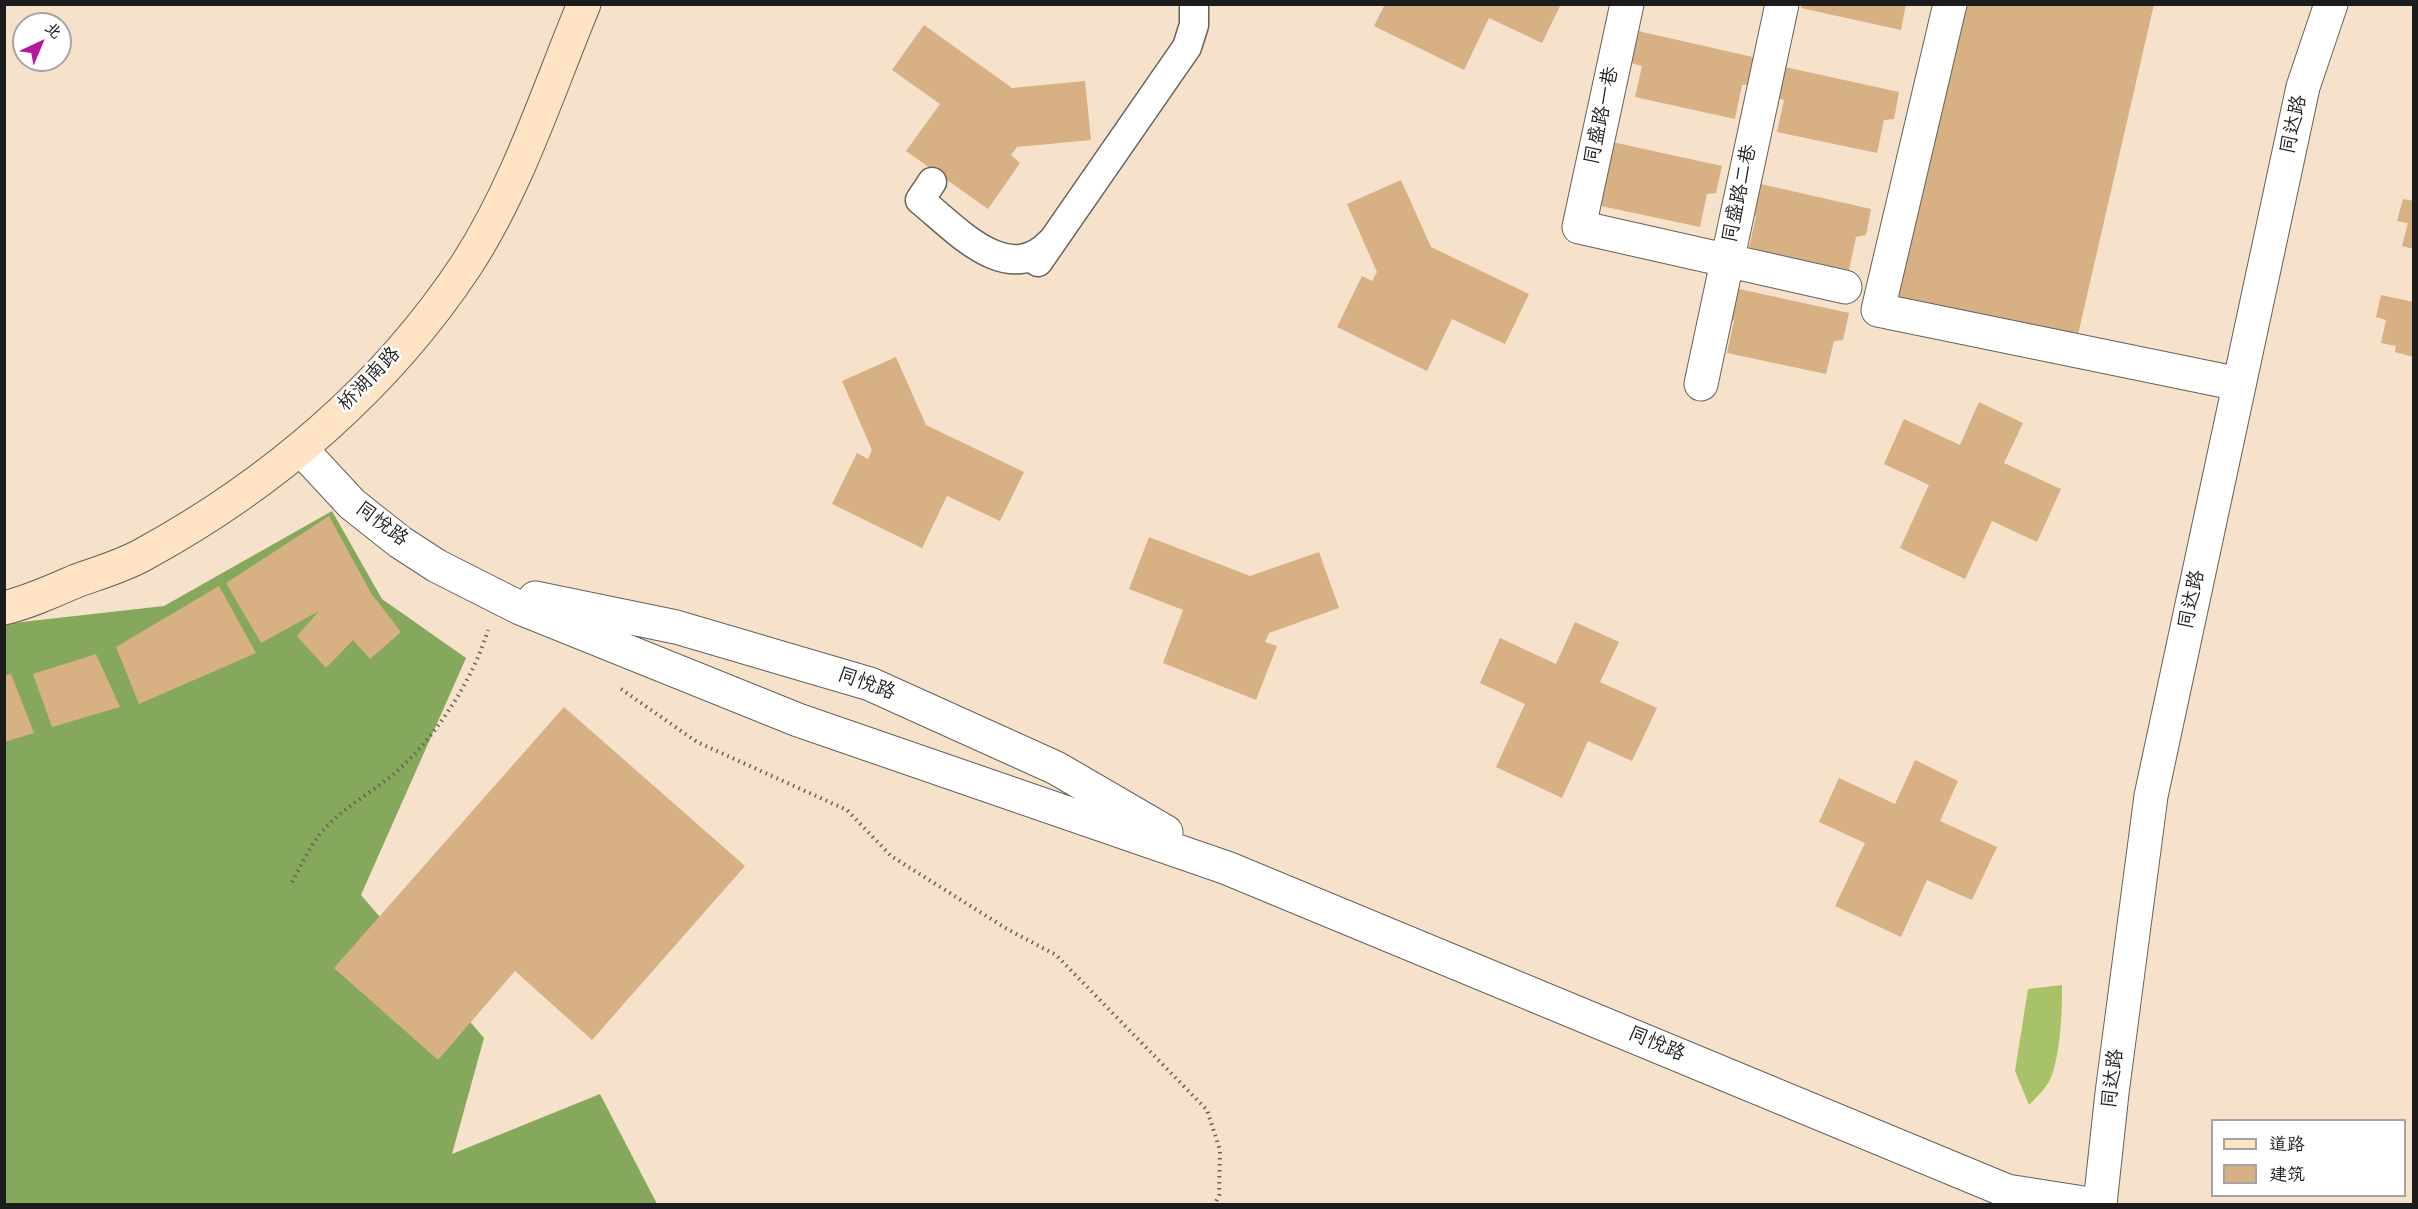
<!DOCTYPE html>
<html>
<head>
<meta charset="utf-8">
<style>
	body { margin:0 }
	#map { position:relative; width:2418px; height:1209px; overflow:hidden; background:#f6e1ca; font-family:"Architects Daughter","LXGW WenKai TC",sans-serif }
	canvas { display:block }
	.frame { position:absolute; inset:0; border:6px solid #1c1c1c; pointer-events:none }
	.legend { position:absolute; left:2211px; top:1119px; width:195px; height:78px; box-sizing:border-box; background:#fff; border:2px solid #a4a4a4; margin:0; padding:8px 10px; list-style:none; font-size:18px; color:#1c1c1c }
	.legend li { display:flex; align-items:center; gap:12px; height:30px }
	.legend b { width:30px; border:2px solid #a4a4a4 }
	.north { position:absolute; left:12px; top:12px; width:60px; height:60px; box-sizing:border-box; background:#fff; border:2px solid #a4a4a4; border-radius:50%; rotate:44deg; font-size:16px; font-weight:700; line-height:24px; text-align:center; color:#1c1c1c }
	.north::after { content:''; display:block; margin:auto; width:21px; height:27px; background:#b5179e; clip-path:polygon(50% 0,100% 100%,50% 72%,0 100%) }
</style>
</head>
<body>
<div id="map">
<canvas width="2418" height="1209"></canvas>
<div class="frame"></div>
<ul class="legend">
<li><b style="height:8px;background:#fee4c5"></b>道路</li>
<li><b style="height:16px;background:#d7b084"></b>建筑</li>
</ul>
<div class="north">北</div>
</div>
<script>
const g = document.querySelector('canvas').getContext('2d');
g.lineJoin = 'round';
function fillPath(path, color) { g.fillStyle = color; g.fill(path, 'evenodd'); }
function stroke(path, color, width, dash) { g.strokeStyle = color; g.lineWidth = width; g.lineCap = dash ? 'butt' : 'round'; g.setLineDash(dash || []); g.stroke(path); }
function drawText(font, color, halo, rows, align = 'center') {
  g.font = font + ' "Architects Daughter","LXGW WenKai TC",sans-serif'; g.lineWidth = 5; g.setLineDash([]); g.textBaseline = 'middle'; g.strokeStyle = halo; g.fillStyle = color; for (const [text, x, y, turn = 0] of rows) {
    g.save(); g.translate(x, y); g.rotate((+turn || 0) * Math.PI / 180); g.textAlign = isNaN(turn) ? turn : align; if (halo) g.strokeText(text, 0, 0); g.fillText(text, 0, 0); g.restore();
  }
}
const green = new Path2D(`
	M2062,985C2062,1013 2061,1047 2052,1075C2048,1086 2038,1096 2029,1105L2015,1071L2028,989Z`);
const forest = new Path2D(`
	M332,511L382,599L466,658L361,895L484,1038L452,1154L600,1094L657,1204H5L4,624L164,606Z`);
const building = new Path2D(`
	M1385,4H1561L1542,43L1489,18L1464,70L1374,26Z
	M1802,4H1906L1901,30L1801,8Z
	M1962,4H2154L2077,339L1895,296Z
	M924,25L1012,88L1085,81L1091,140L1017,147L1011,155L1020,163L988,209L906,151L940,104L892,70Z
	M1638,31L1757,58L1752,84L1742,85L1735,119L1635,97L1642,66L1631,63Z
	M1780,66L1899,92L1894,119L1884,120L1877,153L1777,132L1784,100L1774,97Z
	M1603,140L1722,166L1716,193L1707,194L1700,227L1601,206L1607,174Z
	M1401,180L1431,247L1529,294L1505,344L1452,319L1427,371L1337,327L1362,276L1372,281L1377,272L1347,204Z
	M1752,182L1871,209L1866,235L1856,237L1849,270L1749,248L1756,216L1745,214Z
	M2403,199L2414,201V249L2402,246L2408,223L2397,221Z
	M1730,287L1849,313L1843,340L1834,341L1826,374L1727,353L1734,321L1723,319Z
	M2381,295L2414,302V357L2395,352L2396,346L2381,343L2386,320L2376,317Z
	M896,357L926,425L1024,472L1000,521L947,496L922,548L832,504L857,453L868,459L872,450L842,381Z
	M1979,402L2023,423L2004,463L2061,489L2037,542L1992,521L1965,579L1900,548L1929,485L1884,464L1904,419L1960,445Z
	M329,516L371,593L401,632L370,659L353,640L326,668L297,636L319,611L261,643L226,583Z
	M1149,537L1250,576L1319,552L1339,608L1269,633L1265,642L1277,646L1256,700L1163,663L1183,610L1129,589Z
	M219,586L256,653L139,704L116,647Z
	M1575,622L1619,642L1600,682L1657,708L1632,761L1588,741L1562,798L1496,767L1525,704L1480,683L1500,638L1556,664Z
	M96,654L120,707L52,727L33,674Z
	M11,674L34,733L4,742V676Z
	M564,707L745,866L592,1040L515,971L438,1060L334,968Z
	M1915,760L1958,781L1940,821L1997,847L1972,900L1927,880L1901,937L1835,906L1865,843L1819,822L1839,778L1895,804Z`);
const path = new Path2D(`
	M621,689L697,742L847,810L891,856L1007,929L1056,955L1207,1110L1220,1150L1219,1195L1215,1204
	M292,882C301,866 309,848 320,834C340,810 366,796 390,777C433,742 472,682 488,630`);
const pedestrian = new Path2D(`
	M932,182L920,200C955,228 1007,288 1050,243
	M1038,262L1187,47L1194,25V4`);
const minor = new Path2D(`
	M1627,4L1579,227L1845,287
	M1950,4L1878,310L2239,384
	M1701,384L1782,4`);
const tertiary = new Path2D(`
	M301,449L352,504L400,542L437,566L520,608L798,720L1227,868L2007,1191L2090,1204
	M535,598L676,627L870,684L1056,768L1166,832
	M2100,1204L2112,1093L2151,796L2303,87L2331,4`);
const secondary = new Path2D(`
	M4,608C29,602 53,591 76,581C98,573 123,566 144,554C272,484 386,387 467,264C518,185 548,91 584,4`);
const streetNames = [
	["同盛路一巷",1603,116,-78],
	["同达路",2295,125,-78],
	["同盛路二巷",1741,194,-78],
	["桥湖南路",370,380,-46],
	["同悦路",381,525,37],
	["同达路",2193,600,-78],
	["同悦路",866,685,20],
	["同悦路",1656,1045,23],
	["同达路",2114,1079,-83]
];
fillPath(green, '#a8c268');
fillPath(forest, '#86a85c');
fillPath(building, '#d7b084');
stroke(pedestrian, '#686159', 31);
stroke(minor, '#686159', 35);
stroke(tertiary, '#686159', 35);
stroke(secondary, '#686159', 35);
stroke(path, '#686159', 4, [1.5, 4.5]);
stroke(pedestrian, '#fff', 28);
stroke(minor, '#fff', 33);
stroke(tertiary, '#fff', 33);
stroke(secondary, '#fee4c5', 33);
drawText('20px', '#1c1c1c', '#fff', streetNames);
</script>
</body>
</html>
